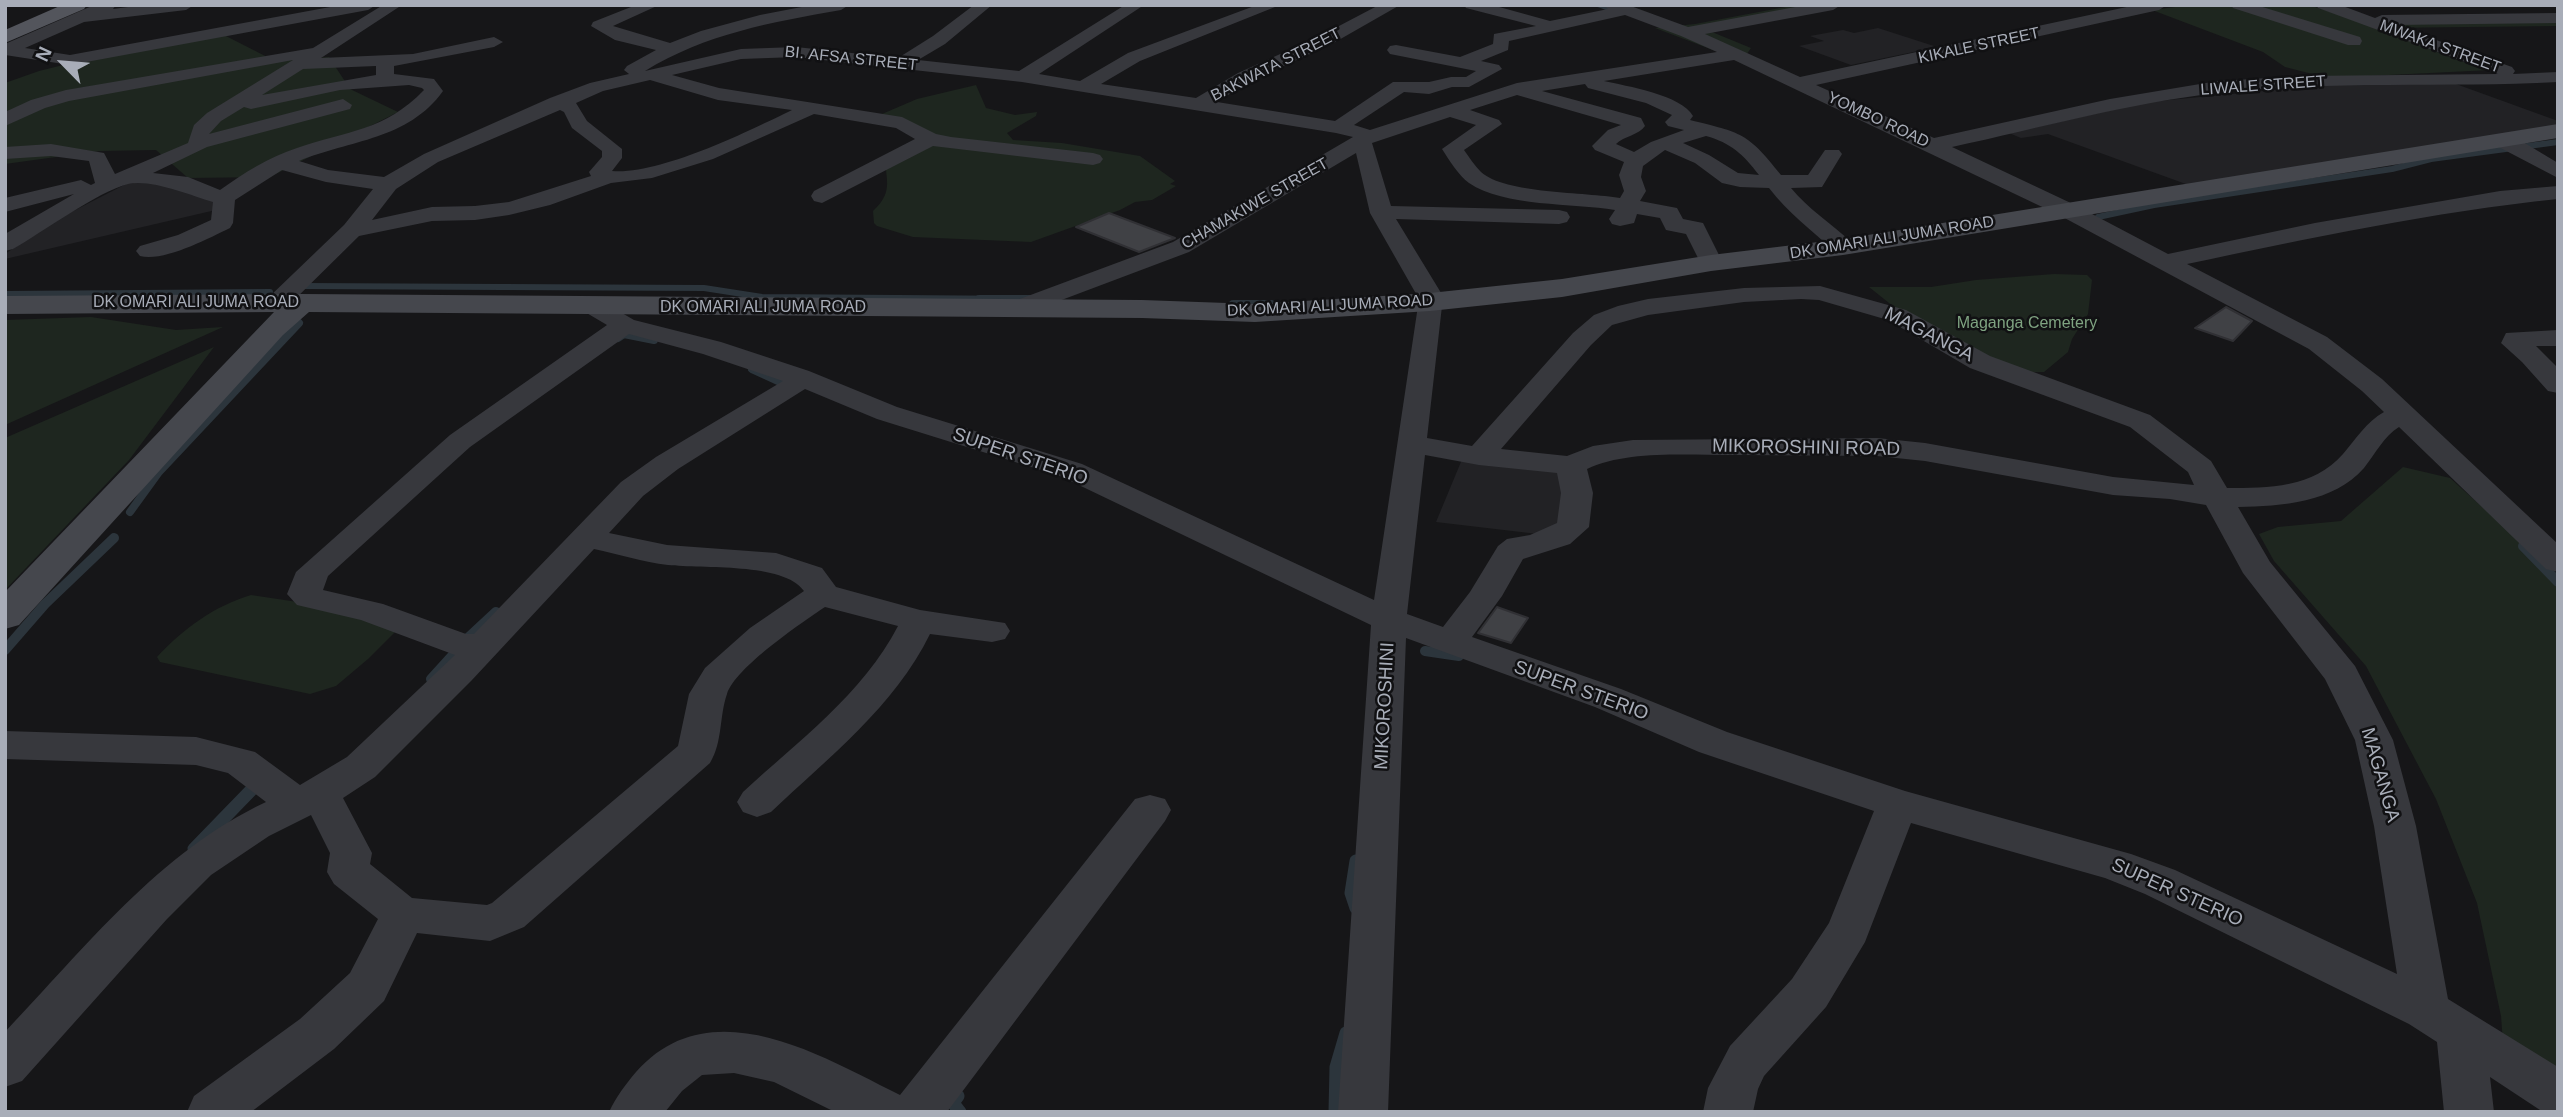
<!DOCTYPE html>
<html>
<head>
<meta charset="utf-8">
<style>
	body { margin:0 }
	#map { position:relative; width:2563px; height:1117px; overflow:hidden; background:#161618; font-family:Helvetica,sans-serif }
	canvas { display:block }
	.frame { position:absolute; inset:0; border:7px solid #a8adb8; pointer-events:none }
	.north { position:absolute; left:28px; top:28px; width:70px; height:70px; -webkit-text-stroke:5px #111113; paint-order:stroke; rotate:295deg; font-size:19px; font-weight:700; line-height:28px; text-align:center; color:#a8adb8 }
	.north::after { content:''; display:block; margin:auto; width:24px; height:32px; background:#a8adb8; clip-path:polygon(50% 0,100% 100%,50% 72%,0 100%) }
</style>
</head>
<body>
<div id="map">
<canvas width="2563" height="1117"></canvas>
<div class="frame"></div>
<div class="north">N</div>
</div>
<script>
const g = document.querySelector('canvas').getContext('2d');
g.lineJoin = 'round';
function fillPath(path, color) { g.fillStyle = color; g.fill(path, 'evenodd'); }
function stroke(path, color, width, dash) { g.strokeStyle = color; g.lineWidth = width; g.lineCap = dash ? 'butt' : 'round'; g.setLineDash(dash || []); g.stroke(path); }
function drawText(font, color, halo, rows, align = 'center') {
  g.font = font + ' Helvetica,sans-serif'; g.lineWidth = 5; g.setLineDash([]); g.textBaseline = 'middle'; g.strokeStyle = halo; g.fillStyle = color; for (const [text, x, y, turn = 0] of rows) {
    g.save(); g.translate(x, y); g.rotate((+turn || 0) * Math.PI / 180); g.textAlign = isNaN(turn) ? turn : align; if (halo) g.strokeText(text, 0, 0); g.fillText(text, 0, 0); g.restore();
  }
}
const built = new Path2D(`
	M1878,28L1937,47L1851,65L1799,46L1824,41L1810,36L1843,30L1854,33Z
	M2358,82L2456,84L2558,121V131L2194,187L2048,134L2021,138L2009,133L2148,102Z
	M167,179L212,198L220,209L5,259V254L54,221L126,184Z
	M1463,457L1569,471L1555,536L1436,522Z`);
const green = new Path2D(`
	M1796,5H1844L1712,32L1751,48L1742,61L1655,28L1695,24Z
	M2190,5H2309L2355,20L2558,14V26L2380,28L2454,59L2491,70L2328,78L2285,67L2263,52L2152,10Z
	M224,35L275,61L329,57L350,89L398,112L270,177L188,178L156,150L100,151L5,164V83L39,71L180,36Z
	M976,85L986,108L1015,115L1037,112L1036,116L1007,133L1013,140L1062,143L1140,156L1175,181L1170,184L1176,186L1152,200L1135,202L1120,210L1031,242L913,237L877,226L874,223L873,211C892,193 887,184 885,160L923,135L875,117L917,99Z
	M2054,274L2087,275L2092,280L2088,314L2072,339L2068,352L2044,372H2025L2001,367L1894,307L1869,287H1931L1976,280Z
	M91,317L176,330L223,327L5,425V320Z
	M214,347L129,460L5,590V438Z
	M2403,467L2450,478L2558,575V1101L2505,1069L2501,1016L2477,903L2436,799L2366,666L2274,561L2259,534L2278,527L2341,521Z
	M251,595L311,604L397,630L368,659L336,686L310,694L160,662L157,657C183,629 214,606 251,595Z`);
const streamFar4 = new Path2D(`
	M1599,5L1616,11`);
const streamFar3 = new Path2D(`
	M2098,217L2154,205L2392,169L2431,159L2558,142
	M303,286L704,288L762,297L1033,299
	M5,294L270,292`);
const streamFar2 = new Path2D(`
	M979,299H1033
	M1233,304H1271
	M618,338L624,334L654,340
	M752,369L787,385L782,389
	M130,512L159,472L299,323`);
const streamFar1 = new Path2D(`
	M2523,546L2558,582
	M468,638L496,612
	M5,650L45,604L114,538
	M1425,651L1459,656
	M431,679L461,646`);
const stream = new Path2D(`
	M194,849L259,782
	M1356,861L1351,893L1356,908
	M958,1096L953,1103L960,1112
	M1335,1112L1336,1067L1346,1033`);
const building = new Path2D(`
	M1109,213L1175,238L1139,252L1076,227Z
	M2226,307L2252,321L2233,341L2195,328Z
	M1497,607L1528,618L1511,643L1478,633Z`);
const street = new Path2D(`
	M94,5H116L113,9L143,5H194L186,10L84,22L25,48L70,55L341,5H376L368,10L70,65L5,55V44Z
	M383,5H402L321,58L413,54L494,37L503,42L494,47L394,66V74L434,79L443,91C408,140 350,140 299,161L328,170L384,177L424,154L550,98L590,83L629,74L624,70L627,66L656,50L615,40L591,26L593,22L636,5H659L613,26L670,43L701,31L760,15L812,5H849L841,10C772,22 705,34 645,71L741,49L796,47L898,58L933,36L974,5H992L945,44L918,60L1019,71L1125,5H1144L1039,74L1080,81L1128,53L1257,5H1280L1140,61L1101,84L1196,98L1238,73L1318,37L1379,5H1400L1330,45L1250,81L1217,102L1335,121L1393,82H1429L1451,77H1466L1476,71L1390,54L1387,50L1390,46L1396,45L1460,57L1493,44L1494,34L1536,26L1466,8L1464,5H1492L1550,21L1608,9L1604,5H1628L1688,27L1806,5H1841L1833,10L1705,34L1800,77L2136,5H2167L2159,10L1816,85L1934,138L2110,99L2218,81L2303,76L2498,74L2318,8L2316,5H2340L2375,18L2382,15L2558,13V23L2394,25L2512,67L2515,71L2513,74L2558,72V82C2445,88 2330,80 2218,93C2128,103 2040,128 1952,147L2075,205L2168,254L2315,223L2500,191L2558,186V199C2433,212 2310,238 2187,264L2327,337L2382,379L2558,544V572L2546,569L2399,427C2384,436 2375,454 2364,468C2333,503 2282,506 2238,507L2270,562L2355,666L2393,740L2416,826L2448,999L2558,1067V1112L2540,1110L2490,1077L2494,1112H2444L2437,1042L2409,1024L2145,894L2105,878L1911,823L1865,942L1826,1007L1764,1076L1758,1089L1753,1112H1703L1708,1088L1730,1046L1792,979L1829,923L1874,811L1699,752L1595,707L1406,638L1388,1112H1338L1371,625L1060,476L877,419L805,389L678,469L643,496L609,533L667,545L776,553L822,568L836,587L920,610L1005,623L1010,631L1005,639L992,642L930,634C895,706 828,758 771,812L757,817L743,812L737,802L743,792C797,742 863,694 898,626L825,607C801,623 735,668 727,694C719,717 723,741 710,763L524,927L490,941L417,933L384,1001L334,1049L251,1112H187L194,1096L300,1019L350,973L378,919L334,884L327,872L330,853L311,815L269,836L211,875L167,919L22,1081L5,1087V1032C85,948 159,852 266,802L228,773L196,765L5,759V731L196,737L255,752L300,785L347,757L455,655L361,620L297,605L287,594L296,572L450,435L607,325L585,312L581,307L585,302L594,299L603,302L634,320L721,342L809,371L897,407L1082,464L1374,600L1419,299L1370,213L1356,153L1189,252L1027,313L1018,316L1009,313L1005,308L1009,303L1173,242L1353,137L1336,133L1022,82L796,57L741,59L672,75L719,88L902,117L936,134L951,137L1093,153L1100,155L1103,159L1100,163L1093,165L933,146L822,203L814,201L811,196L814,191L915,139L896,128L814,114L713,159L652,178L611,183L550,205L509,215L475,220L432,221L359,236L286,308L277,311L268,308L264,303L268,298L344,225L373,189L326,182L282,170L235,200L233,223L230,228C207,239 164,262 140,256L136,251L140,246L178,235L211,220L213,202C189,195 152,179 128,184C99,191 41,233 13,249L5,251V234L74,194L5,212V198L81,180L91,185L95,183L89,161L51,156L5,159V147L51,144L104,153L115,174L188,143L194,125L207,113L293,60L69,101L45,108L5,126V112L31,100L66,90L313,48ZM1625,15L1681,36L1717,52L1517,83L1370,130L1354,125L1404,92L1429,94L1452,87H1469L1502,69L1499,65L1481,61L1508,50L1509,41ZM1734,60L2059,215L2309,349L2362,391L2384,412C2366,422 2356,439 2343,454C2313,488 2269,488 2227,488L2211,461L2150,415L1990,356L1906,310L1820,286L1744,288L1648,299L1618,306L1594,315L1573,333L1472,446L1427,438L1442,306L1446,301L1396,219L1559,224L1567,222L1570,217L1567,212L1559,210L1391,206L1372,143L1450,117L1476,125L1442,149C1449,160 1459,176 1469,183C1504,207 1573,203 1615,210L1609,219L1612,224L1620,226L1634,223L1637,214L1660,218L1666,230L1686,234L1703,268L1711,270L1719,268L1723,263L1703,223L1683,219L1677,208L1640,201L1646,191L1641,177L1643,166L1665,150L1695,163L1722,183L1740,187L1769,188C1788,213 1812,230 1835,252H1851L1855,247L1851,242C1832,224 1807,208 1791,188L1822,187L1842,154L1839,150H1825L1808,175H1781C1747,132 1742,133 1690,120L1693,116C1682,95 1626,86 1604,81ZM376,66V75L262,95L303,69ZM650,80L718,100L792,110C749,131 660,175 612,171L622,158V149L587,121L576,103L603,91ZM1585,84L1588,88L1646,103L1672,115L1665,122L1668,126L1684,130L1651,142L1634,152L1616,144C1624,136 1639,135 1645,126L1641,118L1542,91ZM409,85L422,88L424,90C385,131 346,131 297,148C269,157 244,173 220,190L188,177L153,173L207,147L350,109L352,105L343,99L209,134L221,121L244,107L251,109L340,90ZM1517,95L1621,125L1608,130L1592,146L1595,150L1624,162L1619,175L1624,191L1620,198C1586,192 1505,194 1481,172C1475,166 1469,157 1464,150L1502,124L1499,120L1470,110ZM560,110L564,112L572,128L602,151V157L589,172L591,176L509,202L475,206L432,207L372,220L396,189L438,162ZM1706,136C1731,143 1743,154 1759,175L1738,173L1709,155L1683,143ZM1801,299L1819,300L1888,320L1970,368L2130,427L2188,472L2194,485L2113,477L1925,443L1877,438L1633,440L1593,446L1567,456L1501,449L1591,345L1612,325L1648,315L1744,302ZM629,334L703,354L783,381L656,457L621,482L474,634H466L383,604L323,590L328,576L470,447ZM1425,455L1479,465L1557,473L1561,493L1557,523L1530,535L1507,539L1498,546L1470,592L1443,627L1407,614ZM1743,455L1877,456L1925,461L2113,495L2170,499L2206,505L2243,573L2325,679L2355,740L2374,826L2397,974L2175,870L2131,854L1905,791L1727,732L1621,689L1472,637L1502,596L1523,559L1570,544L1589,527L1593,493L1587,469C1629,449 1696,456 1743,455ZM594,549C618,554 643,562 668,565C702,569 784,562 804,591L750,628L705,668L689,694L678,746L492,903L487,905L412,898L370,864L372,853L343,798L375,777L472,680Z
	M2231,5H2256L2360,37L2362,41L2360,45H2348L2233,8Z
	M2500,134L2523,142L2558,163V178L2493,144L2490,140L2493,136Z
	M2558,330V346H2536L2558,368V393L2548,391L2522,362L2501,343L2506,333Z
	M1150,795L1165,799L1171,810L1165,821L947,1112H835L774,1082L734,1073L702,1075L682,1091L665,1112H609C616,1097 625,1085 636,1072C710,988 820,1055 900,1095L1135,799Z`);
const secondary = new Path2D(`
	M2558,124V138L1843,255L1711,271L1562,297L1430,311L1255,322L1142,318L309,312L283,335L19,625L5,629V592L274,312L5,314V296L302,294L1142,300L1255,304L1430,293L1562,279L1711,255L1843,239Z`);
const primary = new Path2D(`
	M62,5H87L84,9L5,43V30Z`);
const farStreetnames = [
	["KIKALE STREET",1979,46,-12],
	["MWAKA STREET",2440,47,20],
	["BI. AFSA STREET",851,59,6],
	["BAKWATA STREET",1276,65,-27],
	["LIWALE STREET",2263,86,-4],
	["YOMBO ROAD",1878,120,25],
	["CHAMAKIWE STREET",1255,204,-30],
	["DK OMARI ALI JUMA ROAD",1892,238,-9],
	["DK OMARI ALI JUMA ROAD",196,303],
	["DK OMARI ALI JUMA ROAD",1330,306,-3],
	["DK OMARI ALI JUMA ROAD",763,308]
];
const farParknames = [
	["Maganga Cemetery",2027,324]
];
const streetNames = [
	["MAGANGA",1929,335,27],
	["MIKOROSHINI ROAD",1806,448,1],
	["SUPER STERIO",1020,457,19],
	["SUPER STERIO",1581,691,20],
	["MIKOROSHINI",1385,706,-87],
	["MAGANGA",2380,775,74],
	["SUPER STERIO",2177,893,24]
];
fillPath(built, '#222225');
fillPath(green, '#1e261f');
stroke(streamFar4, '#2c353c', 5);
stroke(streamFar3, '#2c353c', 6);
stroke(streamFar2, '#2c353c', 8);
stroke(streamFar1, '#2c353c', 10);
stroke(stream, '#2c353c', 13);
fillPath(building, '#404145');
stroke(building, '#303034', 2);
fillPath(street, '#37383d');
fillPath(secondary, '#45474d');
fillPath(primary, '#53555c');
drawText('16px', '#a8adb8', '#111113', farStreetnames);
drawText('16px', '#7fa381', '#111113', farParknames);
drawText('19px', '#a8adb8', '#111113', streetNames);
</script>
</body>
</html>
